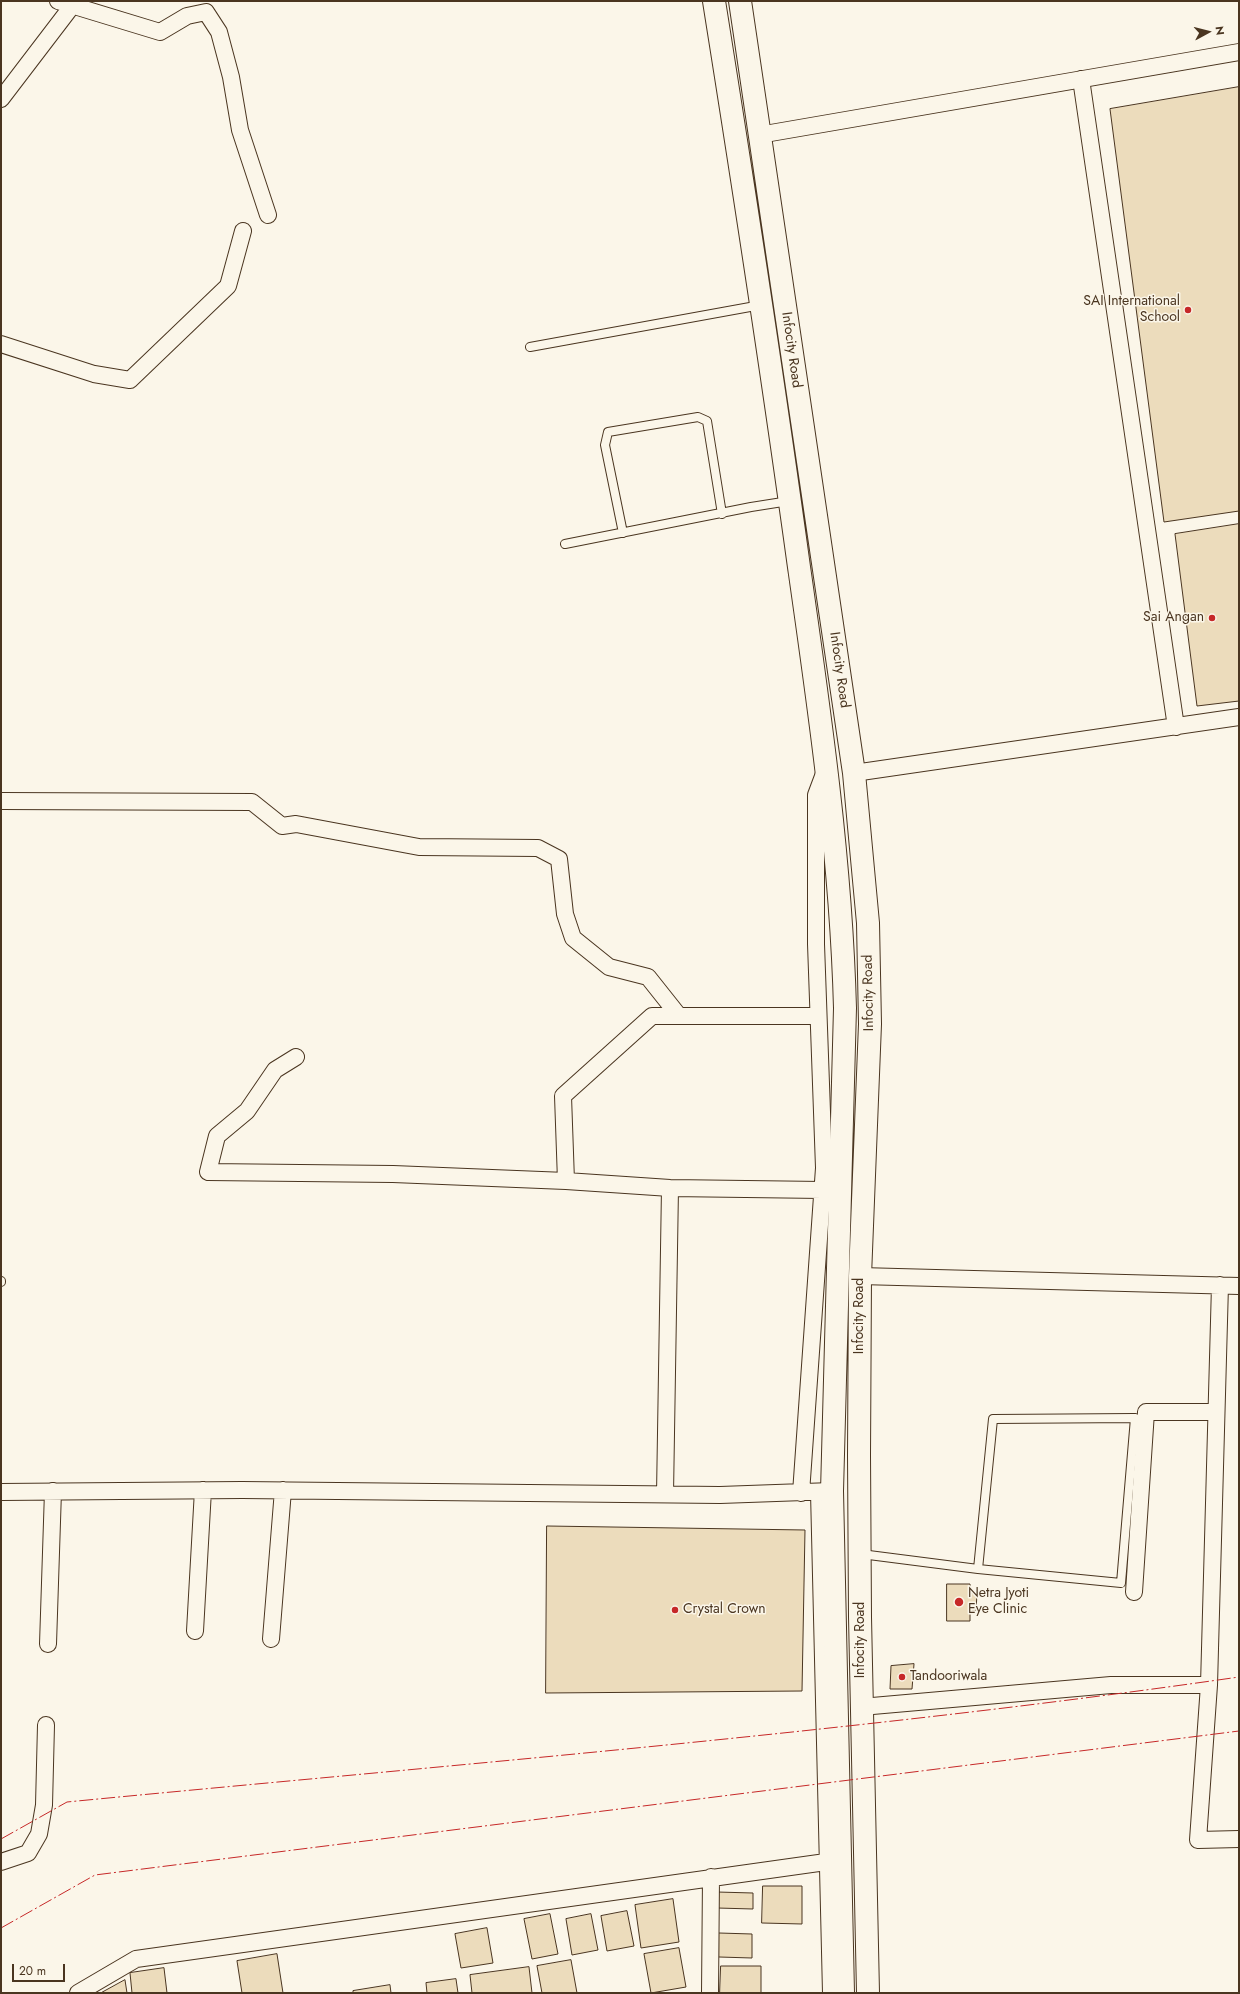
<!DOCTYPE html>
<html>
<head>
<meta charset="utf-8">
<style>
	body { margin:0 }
	#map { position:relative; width:1240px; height:1994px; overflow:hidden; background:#fbf6e9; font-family:Jost,sans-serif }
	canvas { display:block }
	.frame { position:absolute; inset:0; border:2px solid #4a3520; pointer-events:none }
	.north { position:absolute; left:1188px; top:12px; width:40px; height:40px; -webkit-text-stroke:3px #fbf6e9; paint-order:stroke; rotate:83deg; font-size:11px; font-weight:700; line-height:16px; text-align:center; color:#4a3520 }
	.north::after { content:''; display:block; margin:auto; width:14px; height:18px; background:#4a3520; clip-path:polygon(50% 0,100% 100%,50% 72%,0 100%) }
	.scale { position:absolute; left:12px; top:1964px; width:53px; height:18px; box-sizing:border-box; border:2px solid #4a3520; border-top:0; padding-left:5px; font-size:12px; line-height:14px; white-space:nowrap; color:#4a3520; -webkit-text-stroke:3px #fbf6e9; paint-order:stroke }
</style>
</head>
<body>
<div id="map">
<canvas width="1240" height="1994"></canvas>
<div class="frame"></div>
<div class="north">N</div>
<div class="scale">20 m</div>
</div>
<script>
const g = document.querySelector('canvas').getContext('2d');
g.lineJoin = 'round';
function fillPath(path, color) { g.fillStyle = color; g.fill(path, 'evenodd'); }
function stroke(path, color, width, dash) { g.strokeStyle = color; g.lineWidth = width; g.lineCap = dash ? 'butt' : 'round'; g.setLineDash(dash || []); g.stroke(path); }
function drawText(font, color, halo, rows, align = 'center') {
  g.font = font + ' Jost,sans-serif'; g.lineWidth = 3; g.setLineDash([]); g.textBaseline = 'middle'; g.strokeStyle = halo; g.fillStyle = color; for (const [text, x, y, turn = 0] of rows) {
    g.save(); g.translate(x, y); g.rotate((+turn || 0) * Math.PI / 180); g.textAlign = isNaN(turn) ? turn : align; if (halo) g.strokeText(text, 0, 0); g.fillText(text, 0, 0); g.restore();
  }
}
const building = new Path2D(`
	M1239,87V511L1164,522L1110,109Z
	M1239,524V701L1197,706L1175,534Z
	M547,1526L805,1530L802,1691L546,1693Z
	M947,1584H970V1593H977L976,1611H970V1621H947Z
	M914,1664L912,1689H890L891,1666Z
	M763,1886H802V1924L762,1923Z
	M717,1892L753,1893V1909L717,1908Z
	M673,1899L679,1942L641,1948L635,1905Z
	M627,1911L634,1946L607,1951L601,1916Z
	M550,1914L558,1954L532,1959L524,1919Z
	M591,1914L598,1950L572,1955L566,1919Z
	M487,1928L493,1963L461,1968L455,1934Z
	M719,1933L752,1934V1958L719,1957Z
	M679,1948L686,1987L651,1993L644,1954Z
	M277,1954L283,1993H242L237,1961Z
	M571,1960L577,1993H542L537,1966Z
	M721,1966H761V1993H720Z
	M529,1967L532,1993H472L470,1975Z
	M164,1968L167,1993H132L130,1973Z
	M456,1979L458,1993H427L426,1983Z
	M125,1980L127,1993H101Z
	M390,1985L391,1993H353V1991Z`);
const lane = new Path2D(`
	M530,347L761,305
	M623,533L605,445L608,432L698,417L707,421L722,514
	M565,544L751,507L789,501
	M1,1282V1281
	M861,1554L978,1569L1121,1583L1135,1418L993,1419L978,1569`);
const street = new Path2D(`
	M58,1L160,32L187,16L206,12L219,32L231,77L240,130L268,215
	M1081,79L1176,727
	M1,99L72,6
	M759,135L1239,52
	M1,344L94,374L130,380L228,286L243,231
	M854,773L1239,717
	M1,801L252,802L282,826L296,824L419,847L538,848L559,859L565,914L573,938L609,967L648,977L679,1016
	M296,1057L275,1070L247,1111L217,1136L208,1172L393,1174L566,1181L670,1188L822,1190
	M566,1181L563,1096L652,1016H818
	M860,1276L1239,1286
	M1,1492L242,1490L720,1495L832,1491
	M819,1492L831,1993
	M801,1493L824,1168L816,944V795L825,771
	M665,1494L670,1188
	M1134,1592L1146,1412H1216
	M195,1631L203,1490
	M271,1639L283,1490
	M48,1644L53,1491
	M1209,1685L1198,1840L1239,1839
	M861,1707L1111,1685H1209L1220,1285
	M1,1862L28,1853L39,1834L44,1805L46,1725
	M78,1993L136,1959L840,1860
	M710,1993L711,1877`);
const primary = new Path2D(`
	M714,1C744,189 773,378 799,567C820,714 841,860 845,1008L832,1491L843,1993
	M740,1L854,773L868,923L870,1024L860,1276L859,1455L860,1617L868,1993`);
const power = new Path2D(`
	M1,1839L67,1802C458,1764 850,1733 1239,1677
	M1,1928L95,1875L1239,1731`);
const markers = [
	[1188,310,4,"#c62828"],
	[1212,618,4,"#c62828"],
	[959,1602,5,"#c62828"],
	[675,1610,4,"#c62828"],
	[902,1677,4,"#c62828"]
];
const poiNames = [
	["SAI International",1180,302,"right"],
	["School",1180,318,"right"],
	["Sai Angan",1204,618,"right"],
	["Netra Jyoti",968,1594],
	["Eye Clinic",968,1610],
	["Crystal Crown",683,1610],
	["Tandooriwala",910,1677]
];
const streetNames = [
	["Infocity Road",791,350,82],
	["Infocity Road",839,670,82],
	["Infocity Road",869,993,-91],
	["Infocity Road",860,1316,-90],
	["Infocity Road",861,1640,-90]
];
fillPath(building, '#ecdcbc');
stroke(building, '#4a3520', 1);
stroke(lane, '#4a3520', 10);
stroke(street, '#4a3520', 18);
stroke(primary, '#4a3520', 24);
stroke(lane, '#fbf6e9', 8);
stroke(street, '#fbf6e9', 16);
stroke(primary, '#fbf6e9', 22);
stroke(power, '#c62828', 1, [14, 3, 2, 3]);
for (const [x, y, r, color] of markers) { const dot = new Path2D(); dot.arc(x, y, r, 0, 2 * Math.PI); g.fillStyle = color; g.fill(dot); stroke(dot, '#fbf6e9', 1.5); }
drawText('14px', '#4a3520', '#fbf6e9', poiNames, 'left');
drawText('14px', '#4a3520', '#fbf6e9', streetNames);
</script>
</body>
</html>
